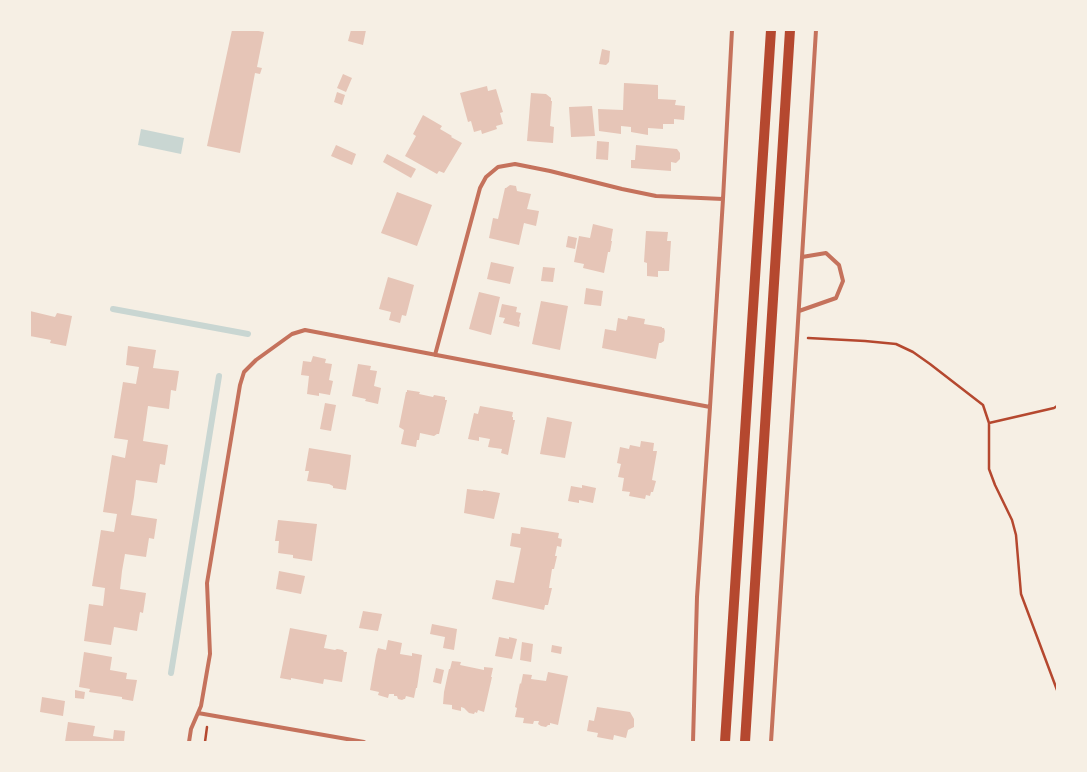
<!DOCTYPE html>
<html>
<head>
<meta charset="utf-8">
<style>
	body { margin:0 }
	#map { position:relative; width:1087px; height:772px; overflow:hidden; background:#f6efe4; font-family:Georgia,serif }
	canvas { display:block }
	.frame { position:absolute; inset:0; border:31px solid #f6efe4; pointer-events:none }
</style>
</head>
<body>
<div id="map">
<canvas width="1087" height="772"></canvas>
<div class="frame"></div>
</div>
<script>
const g = document.querySelector('canvas').getContext('2d');
g.lineJoin = 'round';
function fillPath(path, color) { g.fillStyle = color; g.fill(path, 'evenodd'); }
function stroke(path, color, width, dash) { g.strokeStyle = color; g.lineWidth = width; g.lineCap = dash ? 'butt' : 'round'; g.setLineDash(dash || []); g.stroke(path); }
const water = new Path2D(`
	M141,129L184,138L181,154L138,145Z`);
const stream = new Path2D(`
	M113,309L248,334
	M171,673L219,376`);
const building = new Path2D(`
	M232,30H253L264,32L257,67L262,68L260,74L255,73L240,153L207,146Z
	M351,30H366L363,45L348,41Z
	M602,49L610,51L609,62L606,65L599,64Z
	M343,74L352,78L346,92L337,88Z
	M624,83L658,85V99L676,100L675,105L685,106L684,120L674,119V124H663V129L648,128V135L631,132V127L621,126V134L599,131L598,109L623,110Z
	M487,86L488,91L496,89L503,112L500,113L503,124L496,126L497,129L482,134L481,130L474,132L471,121L468,122L460,93Z
	M337,92L345,95L342,105L334,102Z
	M531,93L546,94L551,98V101H552L550,126L554,127L553,143L527,141Z
	M592,106L595,136L571,137L569,107Z
	M423,115L442,126L440,129L452,136L451,137L462,143L444,173L439,171L437,174L405,156L416,136L413,134Z
	M597,141L609,142L608,160L596,159Z
	M336,145L356,154L352,165L331,156Z
	M636,145L677,149L680,153V159L676,163L671,162V171L631,168V160H635Z
	M387,154L416,169L411,178L383,162Z
	M510,185L516,186L517,191L531,194L527,209L539,211L536,226L524,223L519,245L489,238L493,218L498,219L505,188H506Z
	M397,192L432,205L417,246L381,233Z
	M593,224L613,229L611,241H612L610,252H608L604,273L583,268L584,264L574,262L579,236L590,238Z
	M646,231L668,232L667,241H671L669,271H658V277L647,276V263L644,262Z
	M568,236L577,238L575,249L566,247Z
	M491,262L514,267L510,284L487,279Z
	M543,267L555,268L553,282L541,281Z
	M388,277L414,285L406,316L402,315L400,323L389,320L391,312L379,309Z
	M586,288L603,291L601,306L584,304Z
	M479,292L500,297L491,335L469,329Z
	M541,301L568,306L560,350L532,344Z
	M502,304L517,307L516,312L521,313L519,321L520,322L519,327L503,323L505,318L499,317Z
	M30,311L55,317L57,313L72,316L66,346L50,343L51,340L30,336Z
	M628,316L645,319L644,324L662,327V328H664L665,331L664,341L661,343H659L656,359L602,348L605,329L616,331L618,318L627,320Z
	M128,346L156,350L153,368L179,371L176,391L171,390L169,409L148,406L143,441L168,445L165,465L160,464L157,483L136,480L134,497L131,515L157,519L154,539L149,538L146,557L125,554L122,571L120,589L146,593L143,613L140,612L137,631L114,627L111,645L84,641L89,604L103,606L105,588L92,586L101,530L114,532L117,514L103,512L112,455L125,458L128,440L114,438L123,382L136,384L139,367L126,365Z
	M313,356L326,359L325,363L332,364L329,380L333,381L330,395L319,393V396L307,394L309,376L301,375L303,361L311,362Z
	M358,364L371,366L370,370L377,371L374,386L381,388L378,404L365,401L366,399L352,396Z
	M407,390L420,392L419,394L433,397L434,395L445,397V400H447L439,434H437L434,436L420,433L419,440H417L416,447L401,444L404,430L399,427L406,392H407Z
	M325,403L336,405L331,431L320,429Z
	M480,406L513,412L512,417H513V420H515L508,455L501,453L502,449L488,447L490,439L479,437V441L468,439L474,413L478,414Z
	M547,417L572,422L565,458L540,454Z
	M641,441L654,443L653,451H657L652,480L656,481L653,492H651L650,496L646,495L645,499L629,496L630,492L622,491L624,478L618,477L621,464L617,463L620,447L629,449L630,445L640,447Z
	M309,448L351,455L350,465L346,490L333,488V486L329,484L307,481L309,471H305Z
	M582,485L596,488L593,503L579,500V503L568,501L571,486L582,488Z
	M467,489L483,491V490L500,493L494,519L464,513Z
	M278,520L317,524L312,561L293,558V555L278,553L279,541H275Z
	M521,527L559,533L558,538L562,539L561,547L557,546L555,556H557L554,569H552L549,588H552L548,605H545L544,610L492,599L496,580L514,583L521,548L510,546L512,533L520,534Z
	M279,571L305,576L301,594L276,589Z
	M363,611L382,614L378,631L359,628Z
	M432,624L457,629L454,650L443,648L445,637L430,634Z
	M290,628L327,635L324,648L335,650L337,649L343,650L344,652H347L342,682L324,679L323,684L291,678V680L280,678Z
	M499,637L509,639V637L517,639L512,659L495,656Z
	M388,640L402,643L400,654L412,656V653L422,655L417,688H416L414,698L406,696L405,699H404L402,700L398,699L397,696H394V694H389L388,698L378,695L379,692L370,690L376,655L378,648L386,650Z
	M522,642L533,644L531,662L520,660Z
	M552,645L562,647L561,654L551,652Z
	M84,652L112,657L110,670L127,673L126,679L137,680L133,701L122,699V697L89,692L90,689L79,687Z
	M452,661L461,662L460,665L484,670V667L493,668L491,677H492L484,712L478,710L477,713L475,712L474,714L469,713L464,708L461,707V711L452,709V705L443,704L444,692L449,669H450Z
	M436,668L444,670L441,684L433,682Z
	M548,672L568,676L558,725L550,723V725H548L546,727L541,726L538,724L539,721H534L533,724L523,723L524,718L515,717L517,708L515,707L520,683L521,684L523,674L532,675L531,679L546,681Z
	M75,690L85,692L84,699L75,698Z
	M42,697L65,701L63,716L40,712Z
	M597,707L630,712L634,719V727L628,730L626,738L614,735L613,740L597,737L598,733L587,731L589,720L594,721Z
	M68,722L95,726L93,736L113,739L114,730L125,731L124,742H65Z`);
const path = new Path2D(`
	M808,338L865,341L896,344L913,352L930,364L983,405L989,423V469L995,485L1012,520L1016,535L1021,594L1057,690
	M989,423L1054,408L1057,406
	M205,742L207,727`);
const minor = new Path2D(`
	M799,311L836,298L843,281L839,265L826,253L802,257
	M435,355L480,188L486,177L498,167L515,164L550,171L622,189L656,196L723,199
	M198,713L364,742
	M189,742L191,729L201,706L210,654L207,583L240,385L244,372L256,360L292,334L305,330L710,407
	M693,742L697,597L710,407L723,199L732,30
	M771,742L797,338L816,30`);
const primary = new Path2D(`
	M725,742L771,30
	M745,742L790,30`);
fillPath(water, '#c9d6d2');
stroke(stream, '#c9d6d2', 6);
fillPath(building, '#e6c5b7');
stroke(path, '#b5482f', 2.5);
stroke(minor, '#c5725c', 4);
stroke(primary, '#b5482f', 10);
</script>
</body>
</html>
